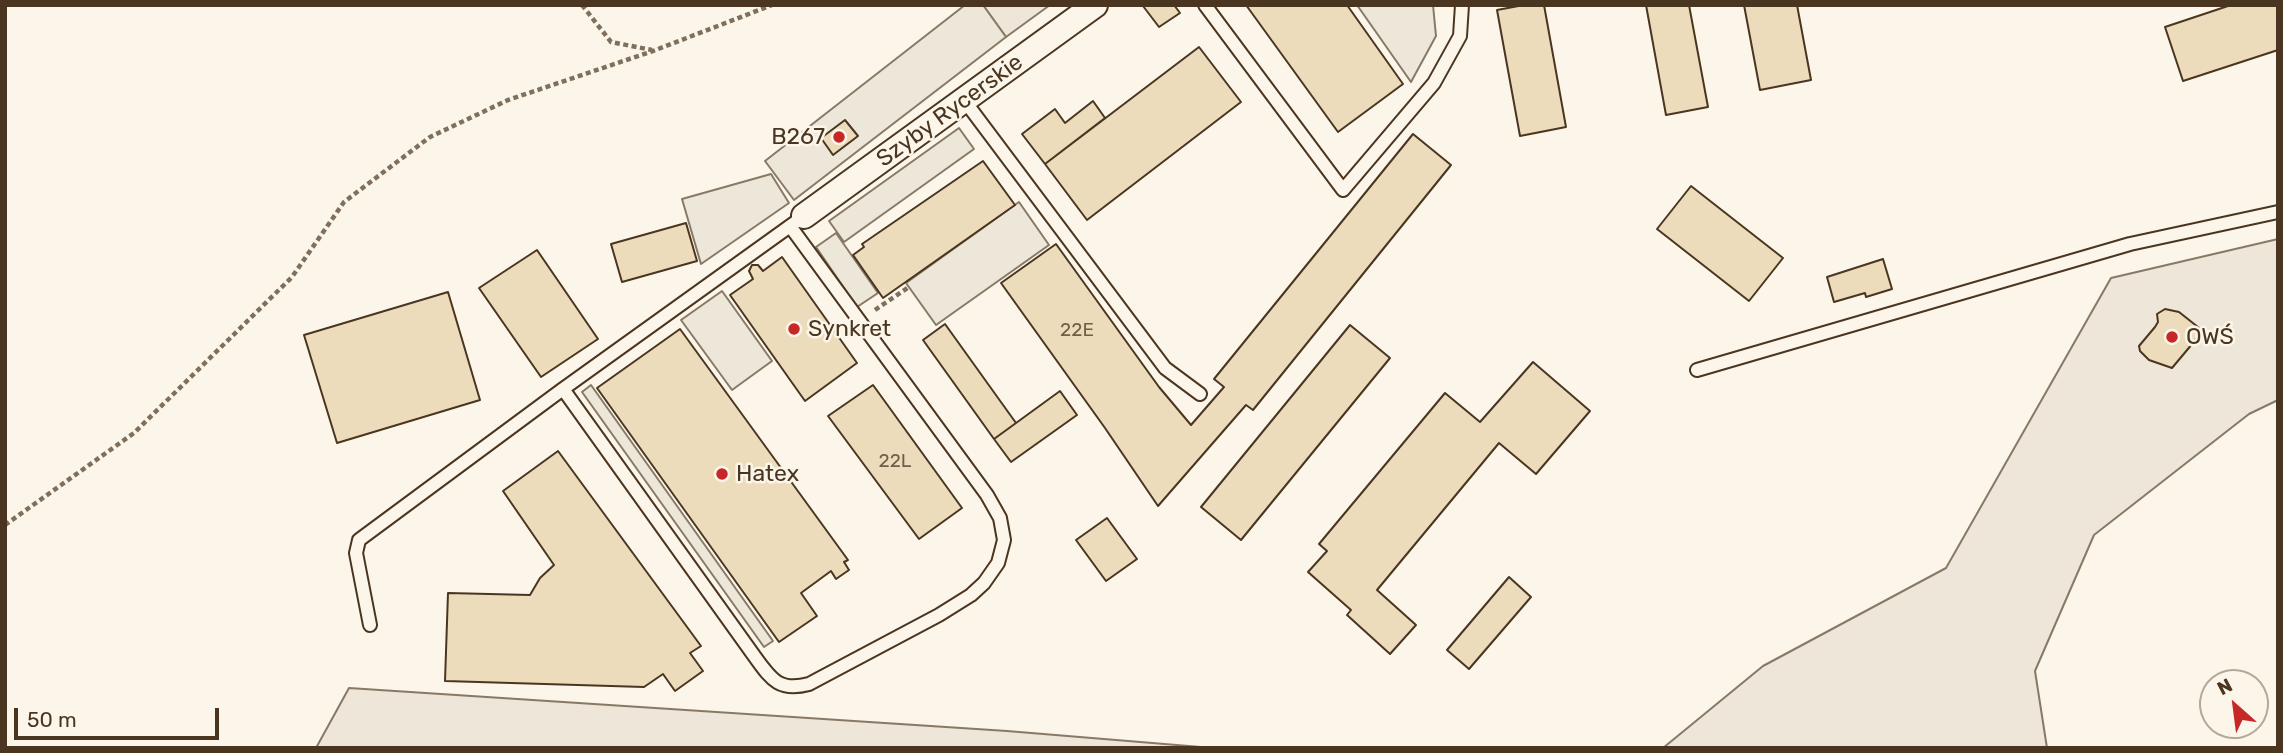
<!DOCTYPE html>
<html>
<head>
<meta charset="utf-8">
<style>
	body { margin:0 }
	#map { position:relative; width:2283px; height:753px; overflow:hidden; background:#fbf6e9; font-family:Rubik,sans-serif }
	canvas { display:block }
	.frame { position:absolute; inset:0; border:7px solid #4a3520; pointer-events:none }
	.north { position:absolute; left:2199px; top:669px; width:70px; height:70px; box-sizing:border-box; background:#fbf6e9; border:2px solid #b4a999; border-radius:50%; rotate:332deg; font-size:19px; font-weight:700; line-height:28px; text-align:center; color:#4a3520 }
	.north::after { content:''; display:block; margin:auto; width:24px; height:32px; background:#c62828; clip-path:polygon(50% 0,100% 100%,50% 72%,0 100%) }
	.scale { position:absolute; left:14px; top:708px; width:205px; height:32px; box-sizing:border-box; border:4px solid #4a3520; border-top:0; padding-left:9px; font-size:21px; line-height:24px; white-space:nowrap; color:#4a3520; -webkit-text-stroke:5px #fbf6e9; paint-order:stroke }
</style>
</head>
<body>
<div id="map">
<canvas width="2283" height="753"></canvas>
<div class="frame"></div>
<div class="north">N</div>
<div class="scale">50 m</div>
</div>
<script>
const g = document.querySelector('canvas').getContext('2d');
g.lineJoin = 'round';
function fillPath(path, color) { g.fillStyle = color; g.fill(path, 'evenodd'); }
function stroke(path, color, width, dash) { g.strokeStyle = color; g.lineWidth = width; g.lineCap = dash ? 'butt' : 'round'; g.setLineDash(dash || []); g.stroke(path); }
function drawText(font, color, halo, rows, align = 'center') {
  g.font = font + ' Rubik,sans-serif'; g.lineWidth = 5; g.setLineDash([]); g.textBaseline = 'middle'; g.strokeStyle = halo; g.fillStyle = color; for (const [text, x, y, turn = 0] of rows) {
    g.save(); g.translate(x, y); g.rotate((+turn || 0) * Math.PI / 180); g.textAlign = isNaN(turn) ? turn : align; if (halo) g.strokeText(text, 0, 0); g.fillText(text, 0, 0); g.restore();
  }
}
const green = new Path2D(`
	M983,5H1050L1006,37Z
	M2278,239V400L2249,414L2094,535L2035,671L2047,748H1663L1763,666L1946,568L2111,278Z
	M349,688L1007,731L1213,748H316Z`);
const parking = new Path2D(`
	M965,5H983L1006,37L794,200L765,161Z
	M1357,5H1433L1436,36L1411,82Z
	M959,128L974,149L844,242L829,221Z
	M771,174L789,203L701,264L682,199Z
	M1019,202L1049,245L936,325L906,283Z
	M836,233L878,293L857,307L816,247Z
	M722,291L772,361L732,390L681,320Z
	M591,385L773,641L764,647L582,392Z`);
const building = new Path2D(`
	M1174,5L1180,13L1159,27L1143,6Z
	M1246,5H1347L1403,84L1338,132Z
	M1524,5H1544L1566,127L1520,136L1497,10Z
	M1646,5H1689L1708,107L1666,115Z
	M1744,5H1797L1811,80L1760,90Z
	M2231,5H2278V50L2183,81L2165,27Z
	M1199,47L1241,102L1087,220L1045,164Z
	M1093,101L1105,118L1045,164L1022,134L1055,109L1065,123Z
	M845,120L858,136L833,155L821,138Z
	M1413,134L1451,165L1253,410L1246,405L1158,506L1105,428L1001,283L1056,244L1159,387L1191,425L1224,387L1214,379Z
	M983,161L1015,205L883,298L853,255L864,247L862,244Z
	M1691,186L1783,258L1749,301L1657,229Z
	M686,223L697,261L622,282L611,244Z
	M537,250L598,339L541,377L479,288Z
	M782,257L857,363L805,401L730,295L753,279L749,271L752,265H758L763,271Z
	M1883,259L1892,289L1866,297L1865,293L1834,302L1827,277Z
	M448,292L480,400L337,443L304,335Z
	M2165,309L2179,312L2203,331L2172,368L2149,360L2140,351L2139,346L2155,327L2158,322L2157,314Z
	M945,324L1016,423L994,439L923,340Z
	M1350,325L1390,358L1241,540L1201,507Z
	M680,329L848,560L844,562L849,570L836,579L831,571L801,593L817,616L779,642L597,388Z
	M1533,362L1590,411L1536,474L1499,443L1377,590L1416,625L1390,654L1347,615L1351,610L1308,572L1327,551L1319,544L1445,393L1480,422Z
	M873,385L962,508L919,539L828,416Z
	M1060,391L1077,415L1011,462L994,439Z
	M558,451L701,646L690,653L703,671L675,691L663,674L644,687L445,681L448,593L530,595L540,578L554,565L503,491Z
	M1107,518L1137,559L1106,581L1076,540Z
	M1509,577L1531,597L1469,669L1447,650Z`);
const path = new Path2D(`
	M582,5L611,42L652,50
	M875,310L909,287
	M5,525L134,433L292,277L344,202L430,137L508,100L653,51L772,5`);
const lane = new Path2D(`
	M1205,5L1343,190L1434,83L1460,36L1462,5
	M964,100L1165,368L1200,394
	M790,226L987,495L1000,518L1004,540L998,563L984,583L971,595L939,615L809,684C779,692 771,679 755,657L563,389L804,216
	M1697,370L2130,244L2278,212
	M370,625L356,553L359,540L563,389`);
const street = new Path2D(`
	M804,216L1095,5`);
const markers = [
	[839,137,7,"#c62828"],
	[794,329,7,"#c62828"],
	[2172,337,7,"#c62828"],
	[722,474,7,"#c62828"]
];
const numberNames = [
	["22E",1077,331],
	["22L",895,462]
];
const streetNames = [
	["Szyby Rycerskie",950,111,-36]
];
const poiNames = [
	["B267",825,137,"right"],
	["Synkret",808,329],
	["OWŚ",2186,337],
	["Hatex",736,474]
];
fillPath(green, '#ede6d9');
stroke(green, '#887966', 2);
fillPath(parking, '#ede7d9');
stroke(parking, '#887966', 2);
fillPath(building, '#ecdcbc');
stroke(building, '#4a3520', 2);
stroke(lane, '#4a3520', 16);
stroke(street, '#4a3520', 28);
stroke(path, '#7f6f5c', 4.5, [5, 3.5]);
stroke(lane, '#fbf6e9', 12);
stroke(street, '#fbf6e9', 24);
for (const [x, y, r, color] of markers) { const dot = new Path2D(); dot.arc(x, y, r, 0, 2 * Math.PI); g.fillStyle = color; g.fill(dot); stroke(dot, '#fbf6e9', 2.5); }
drawText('19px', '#725f47', null, numberNames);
drawText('23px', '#4a3520', '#fbf6e9', streetNames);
drawText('23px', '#4a3520', '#fbf6e9', poiNames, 'left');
</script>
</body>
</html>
